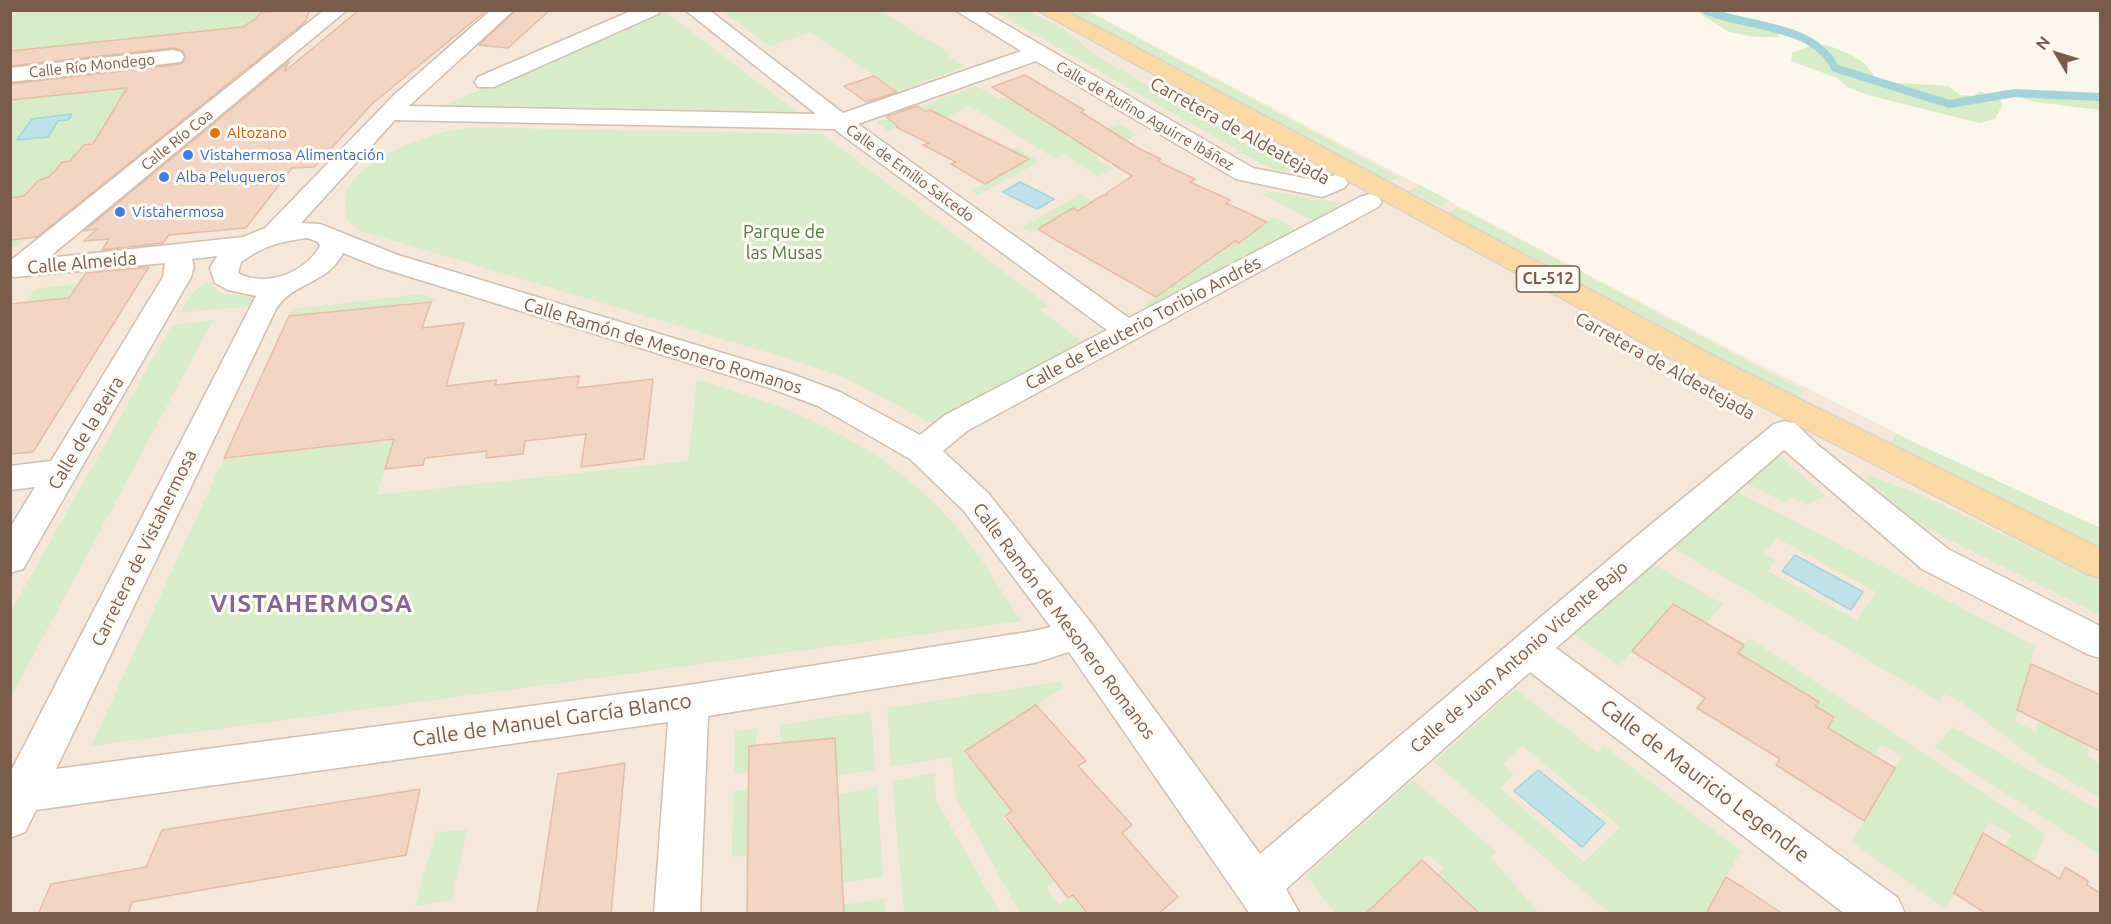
<!DOCTYPE html>
<html>
<head>
<meta charset="utf-8">
<style>
	body { margin:0 }
	#map { position:relative; width:2111px; height:924px; overflow:hidden; background:#fdf6ec; font-family:Ubuntu,sans-serif }
	canvas { display:block }
	.frame { position:absolute; inset:0; border:12px solid #7a5c4d; pointer-events:none }
	.north { position:absolute; left:2027px; top:24px; width:60px; height:60px; -webkit-text-stroke:4px #fffaf3; paint-order:stroke; rotate:308deg; font-size:16px; font-weight:700; line-height:24px; text-align:center; color:#7a5c4d }
	.north::after { content:''; display:block; margin:auto; width:21px; height:27px; background:#7a5c4d; clip-path:polygon(50% 0,100% 100%,50% 72%,0 100%) }
</style>
</head>
<body>
<div id="map">
<canvas width="2111" height="924"></canvas>
<div class="frame"></div>
<div class="north">N</div>
</div>
<script>
const g = document.querySelector('canvas').getContext('2d');
g.lineJoin = 'round';
function fillPath(path, color) { g.fillStyle = color; g.fill(path, 'evenodd'); }
function stroke(path, color, width, dash) { g.strokeStyle = color; g.lineWidth = width; g.lineCap = dash ? 'butt' : 'round'; g.setLineDash(dash || []); g.stroke(path); }
function drawText(font, color, halo, rows, align = 'center') {
  g.font = font + ' Ubuntu,sans-serif'; g.lineWidth = 6; g.setLineDash([]); g.textBaseline = 'middle'; g.strokeStyle = halo; g.fillStyle = color; for (const [text, x, y, turn = 0] of rows) {
    g.save(); g.translate(x, y); g.rotate((+turn || 0) * Math.PI / 180); g.textAlign = isNaN(turn) ? turn : align; if (halo) g.strokeText(text, 0, 0); g.fillText(text, 0, 0); g.restore();
  }
}
const residential = new Path2D(`
	M10,11H1089L1720,344L2100,536V913H11Z`);
const green = new Path2D(`
	M17,11H312L272,42L176,53L187,32L76,44L60,65L11,70V19Z
	M664,11L797,112L445,105Z
	M722,11H881L951,54L948,56L965,67L896,92L811,32L770,46Z
	M994,11H1029L1068,32L1096,56L1299,170L1282,172L1262,164Z
	M1062,11H1087L1398,177L1385,185Z
	M1696,11H1724L1727,15L1775,26L1779,37H1755L1729,32Z
	M1827,45L1852,55L1865,64L1874,76L1886,82L1948,86L1960,95L1975,96L1980,91L2000,100L2003,104L1995,119L1979,123L1868,95L1847,87L1837,78L1791,61L1792,53L1808,47Z
	M260,52L13,249H11V79L53,75L38,96L168,66L170,62Z
	M977,86L999,99L1012,95L1076,141L1119,124L1137,135L1095,159L1113,168L1098,177L1064,154L1054,158L969,105L946,118L930,110L888,131L876,122Z
	M2042,92L2100,95V110L2035,102L2019,97Z
	M505,128L822,134L1049,306L1040,310L1084,343L936,426L844,377L803,363L361,231L347,220C347,214 344,206 345,201C349,162 421,136 454,130C470,127 489,128 505,128Z
	M1016,147L1039,162L978,195L972,191L1018,165L1001,155Z
	M1420,185L1450,201L1440,207L1409,191Z
	M1268,191L1345,204L1315,222L1262,194Z
	M1081,194L1109,209L1093,218L1073,208L1031,233L1022,227Z
	M1458,207L1804,391L1792,403L1443,216Z
	M1274,217L1297,231L1149,309L1144,305L1189,273L1217,233L1239,243Z
	M208,282L221,293L255,298L252,306L180,313L194,291Z
	M78,284L20,368L11,324L35,289Z
	M421,294L438,300L289,316L293,309Z
	M213,320L11,697V611L172,325Z
	M697,380C798,409 881,442 953,523C979,552 999,588 1021,621L91,746L224,458L394,440L377,495L688,461Z
	M1896,434L2100,528V549L1887,450Z
	M1778,455L1826,496L1807,505L1791,497L1786,503L1746,483Z
	M1869,475L1928,498L2100,581V615L1922,526L1867,484Z
	M1736,491L2035,646L2015,721L2036,732L2039,721L2089,745L2088,756L2100,763V798L2044,766L1961,702L1944,694L1939,701L1671,547ZM1777,538L1876,592L1856,620L1768,571L1776,560L1764,553Z
	M1653,564L1723,604L1700,631L1690,613L1673,604L1619,666L1572,633Z
	M1749,638L2045,834L2033,863L2005,846L2011,835L1989,822L1946,909L1852,842L1901,757L1882,745L1875,755L1828,728L1834,717L1815,706L1818,702L1738,654Z
	M1060,682L1064,687L965,751L1012,811L1003,817L1015,831L1029,822L1056,855L1043,865L1055,882L1046,889L1060,905L1073,895L1088,913H1020L957,800L951,757L891,767L887,708Z
	M1515,689L1597,752L1605,747L1741,851L1706,913H1609L1434,762ZM1523,746L1620,827L1584,862L1500,788L1514,774L1502,764Z
	M871,711L875,770L836,776L781,743L780,725Z
	M1953,727L2100,810V855L1935,747Z
	M757,728L756,745L749,747L748,772L734,774L735,732Z
	M935,773L936,800L1000,913H904L892,781Z
	M1413,780L1496,852L1491,858L1539,913H1466L1472,907L1455,891L1433,878L1444,868L1428,855L1364,913H1335L1306,875Z
	M877,787L883,877L842,883L838,794Z
	M748,789L747,855L732,857L733,792Z
	M467,830L452,900L415,906L436,832Z
	M884,898L885,913H844L843,905Z`);
const water = new Path2D(`
	M72,114L68,120L58,121L48,137L17,140L32,119Z
	M1020,182L1054,199L1037,209L1003,192Z
	M1795,555L1863,592L1851,610L1782,571Z
	M1538,770L1605,823L1582,847L1514,791Z`);
const stream = new Path2D(`
	M1705,10C1746,28 1813,23 1835,68L1949,104L2015,93L2100,97`);
const building = new Path2D(`
	M310,10L305,22L37,237L10,240V198L24,196L39,180L47,178L55,171L62,162L70,161L84,145L93,144L127,88L10,100V84L181,64L186,58L183,51L173,48L10,66V51L243,27L257,18L261,12Z
	M359,10H487L373,103L314,167L292,168L246,228L169,235L163,243L102,250L109,239L84,241L97,229L84,231L289,61L284,72Z
	M516,10H550L508,48L479,45Z
	M1025,75L1084,110L1081,112L1138,148L1161,159L1157,161L1195,179L1190,182L1230,200L1226,203L1267,222L1239,243L1235,241L1156,297L1056,240L1038,229L1073,208L1078,211L1103,195L1105,196L1108,192L1132,176L992,87Z
	M874,76L897,92L866,102L844,86Z
	M917,106L926,112L930,110L1029,159L985,184L951,164L956,162L923,145L929,143L896,127L898,126L886,117Z
	M149,267L33,452L10,454V304L69,298L86,273Z
	M431,302L422,328L464,323L446,386L497,380L495,385L579,376L577,388L653,379L644,459L581,467L586,434L525,441L523,454L486,458L487,451L425,458L423,465L385,469L394,439L224,458L289,316Z
	M1673,604L1744,645L1738,653L1819,702L1815,706L1834,717L1828,728L1895,768L1864,821L1776,765L1780,759L1697,708L1705,698L1632,651Z
	M2031,664L2100,695V751L2017,710Z
	M1036,705L1086,761L1078,766L1132,825L1122,833L1178,897L1158,914H1088L1073,895L1068,898L1005,816L1012,811L965,751Z
	M835,738L844,914H747L749,746Z
	M625,763L611,914H537L558,774Z
	M420,789L406,855L132,902L128,914H38L51,884L146,867L162,830Z
	M1983,833L2060,879L2065,867L2088,881L2087,885L2100,893V914H1987L1954,893Z
	M1422,860L1480,914H1365Z
	M1726,877L1744,888L1783,914H1706Z`);
const street = new Path2D(`
	M324,10H347L48,258L243,237L265,228L394,95L491,10H514L409,106L816,114L685,10H709L843,113L1021,51L955,10H981L1253,168L1319,181L1335,175L1344,178L1348,183L1344,188L1322,197L1236,179L1036,61L858,124L1129,318L1360,197L1369,194L1378,197L1382,202L1378,207L967,431L943,451L988,493L1091,623L1260,854L1638,535L1774,424L1785,421L1796,424L1819,446L1948,549L2100,626V658L2087,654L1922,569L1784,450L1556,648L1898,898L1905,914H1845L1530,672L1286,889L1300,914H1250L1069,652L1034,663L708,716L700,914H654L668,722L36,810L25,832L10,838V773L256,296L228,290L215,283L210,268L217,256L192,259L194,267L191,277L23,569L10,573V528L35,487L10,490V466L51,461L163,277L165,263L15,277L10,276V261ZM395,120L834,129L1107,330L945,415L920,435L840,392L789,373L398,255L320,224L301,223ZM308,238L318,242L320,246C305,273 266,288 238,273L241,262C263,246 282,241 308,238ZM343,253L378,267L767,387L818,406L910,459L964,511L1051,627L1034,631L689,685L56,769L276,309C292,282 327,285 343,253Z
	M633,10H661L658,14L494,87H478L475,82L478,77Z
	M173,50L181,52L184,57L181,62L10,82V68Z`);
const primary = new Path2D(`
	M1037,10H1064L1107,32L1731,365L2100,548V578L2087,574L1709,379Z`);
const markers = [
	[215,133,6,"#e8710a"],
	[188,155,6,"#3f7fe0"],
	[164,177,6,"#3f7fe0"],
	[120,212,6,"#3f7fe0"]
];
const farStreetnames = [
	["Calle Río Mondego",92,66,-6],
	["Calle de Rufino Aguirre Ibáñez",1145,116,30],
	["Calle Río Coa",177,140,-39],
	["Calle de Emilio Salcedo",910,173,36]
];
const farFoodnames = [
	["Altozano",227,133]
];
const farShopnames = [
	["Vistahermosa Alimentación",200,155],
	["Alba Peluqueros",176,177],
	["Vistahermosa",132,212]
];
const shields = [
	[1548,279,63]
];
const shieldNames = [
	["CL-512",1548,279]
];
const streetNames = [
	["Carretera de Aldeatejada",1240,131,29],
	["Calle Almeida",82,263,-5],
	["Calle de Eleuterio Toribio Andrés",1143,323,-28],
	["Calle Ramón de Mesonero Romanos",663,346,17],
	["Carretera de Aldeatejada",1665,366,29],
	["Calle de la Beira",86,433,-59],
	["Carretera de Vistahermosa",144,548,-64],
	["Calle Ramón de Mesonero Romanos",1064,621,53],
	["Calle de Juan Antonio Vicente Bajo",1519,657,-41]
];
const parkNames = [
	["Parque de",784,232],
	["las Musas",784,253]
];
const nearStreetnames = [
	["Calle de Manuel García Blanco",552,720,-8],
	["Calle de Mauricio Legendre",1705,781,37]
];
const districtNames = [
	["VISTAHERMOSA",312,604]
];
fillPath(residential, '#f5e8da');
fillPath(green, '#d8ecc9');
fillPath(water, '#bfe3e8');
stroke(water, '#a5d3da', 1.5);
stroke(stream, '#a5d3da', 8);
fillPath(building, '#f3d5c3');
stroke(building, '#e6bba3', 1.5);
stroke(street, '#d1beb0', 3);
stroke(primary, '#dad1cd', 3);
fillPath(street, '#fff');
fillPath(primary, '#fbd9a5');
for (const [x, y, r, color] of markers) { const dot = new Path2D(); dot.arc(x, y, r, 0, 2 * Math.PI); g.fillStyle = color; g.fill(dot); stroke(dot, '#fffaf3', 2); }
drawText('15px', '#7a5c4d', '#fffaf3', farStreetnames);
drawText('15px', '#c56008', '#fffaf3', farFoodnames, 'left');
drawText('15px', '#366cbe', '#fffaf3', farShopnames, 'left');
for (const [x, y, w] of shields) { const box = new Path2D(); box.roundRect(x - w / 2, y - 13, w, 26, 4.5); g.fillStyle = '#fffaf3'; g.fill(box); stroke(box, '#7a5c4d', 1.5); }
drawText('bold 16px', '#7a5c4d', null, shieldNames);
drawText('18px', '#7a5c4d', '#fffaf3', streetNames);
drawText('18px', '#537a41', '#fffaf3', parkNames);
drawText('21px', '#7a5c4d', '#fffaf3', nearStreetnames);
g.letterSpacing = '1.5px';
drawText('bold 24px', '#846695', '#fffaf3', districtNames);
g.letterSpacing = '0px';
</script>
</body>
</html>
